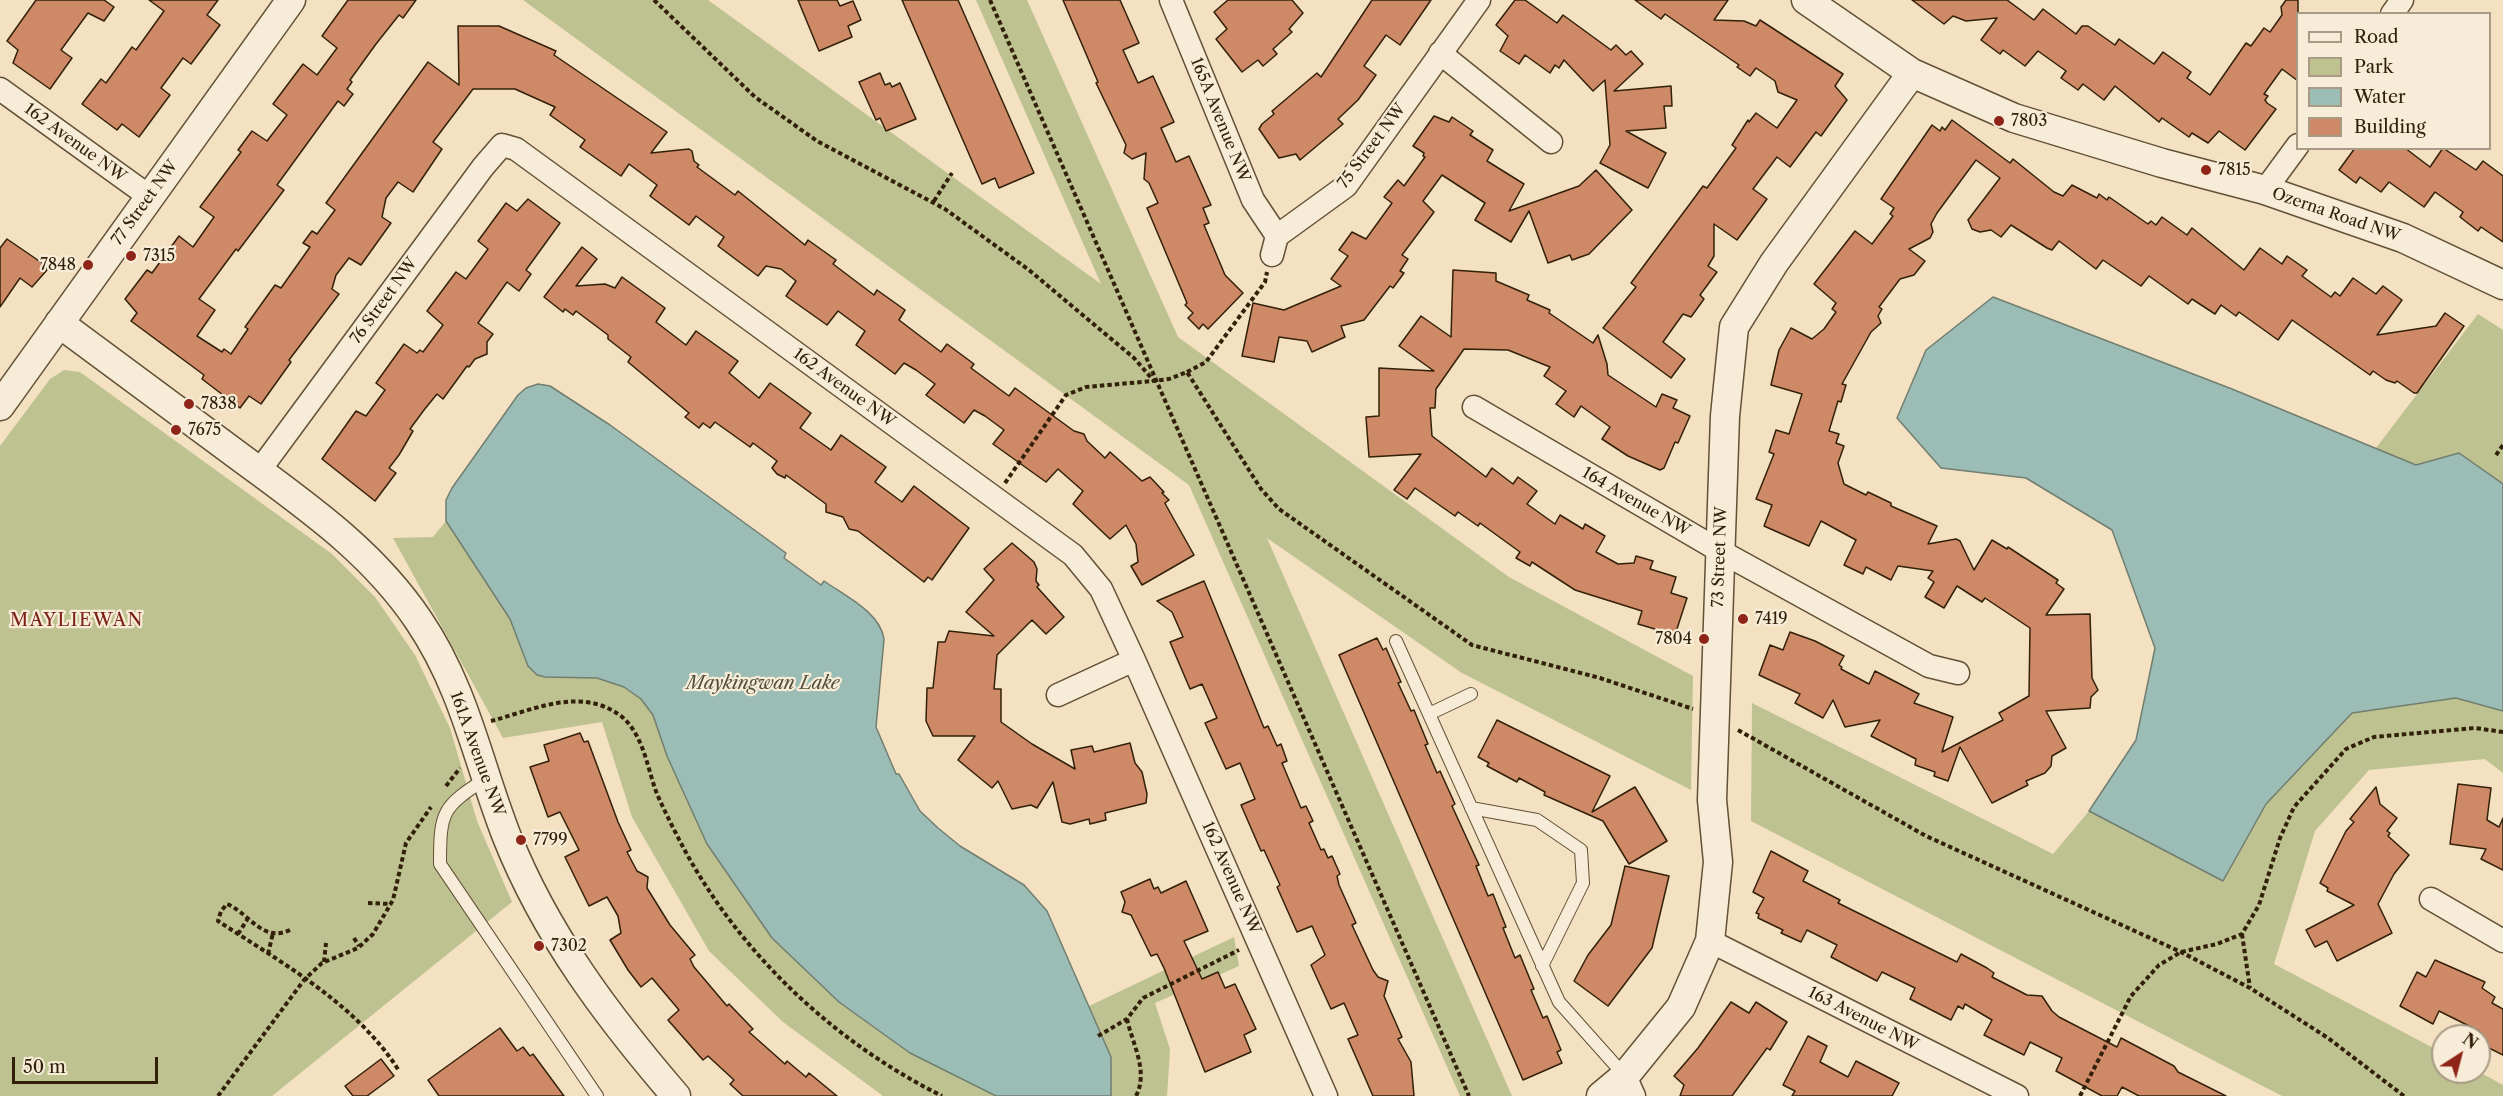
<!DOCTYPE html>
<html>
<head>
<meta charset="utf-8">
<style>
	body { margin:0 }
	#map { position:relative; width:2503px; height:1096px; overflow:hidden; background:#f3e1c1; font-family:"Libre Caslon Text",serif }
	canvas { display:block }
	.legend { position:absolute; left:2296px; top:12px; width:195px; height:138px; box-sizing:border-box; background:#f7ecd7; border:2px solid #a89a85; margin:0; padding:8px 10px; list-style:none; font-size:18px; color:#322009 }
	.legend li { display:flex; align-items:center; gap:12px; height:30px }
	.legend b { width:30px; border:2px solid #a89a85 }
	.north { position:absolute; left:2431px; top:1024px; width:60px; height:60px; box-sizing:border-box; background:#f7ecd7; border:2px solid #a89a85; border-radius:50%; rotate:36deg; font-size:16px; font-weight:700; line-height:24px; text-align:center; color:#322009 }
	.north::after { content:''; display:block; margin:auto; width:21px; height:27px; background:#8f2418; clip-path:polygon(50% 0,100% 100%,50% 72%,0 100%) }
	.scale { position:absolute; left:12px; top:1057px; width:146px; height:27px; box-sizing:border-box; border:3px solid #322009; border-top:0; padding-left:8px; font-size:18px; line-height:21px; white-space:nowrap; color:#322009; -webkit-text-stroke:4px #f7ecd7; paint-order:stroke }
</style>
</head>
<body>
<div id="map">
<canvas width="2503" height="1096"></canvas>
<ul class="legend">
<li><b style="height:8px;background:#f7ecd7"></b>Road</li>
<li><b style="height:16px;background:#bec291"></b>Park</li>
<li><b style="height:16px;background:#9bbdb5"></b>Water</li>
<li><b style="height:16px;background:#ce8966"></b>Building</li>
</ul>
<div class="north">N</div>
<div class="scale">50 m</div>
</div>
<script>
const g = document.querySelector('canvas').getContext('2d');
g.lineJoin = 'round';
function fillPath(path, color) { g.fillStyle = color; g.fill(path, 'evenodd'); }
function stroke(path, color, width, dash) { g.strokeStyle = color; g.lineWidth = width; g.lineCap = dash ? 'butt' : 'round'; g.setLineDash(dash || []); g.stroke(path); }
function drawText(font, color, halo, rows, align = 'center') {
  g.font = font + ' "Libre Caslon Text",serif'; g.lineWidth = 4.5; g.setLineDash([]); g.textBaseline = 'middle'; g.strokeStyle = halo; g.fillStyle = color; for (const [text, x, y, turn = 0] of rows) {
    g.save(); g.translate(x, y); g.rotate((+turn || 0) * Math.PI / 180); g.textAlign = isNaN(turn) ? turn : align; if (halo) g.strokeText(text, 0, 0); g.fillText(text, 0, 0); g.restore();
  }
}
const green = new Path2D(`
	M523,0H708L1101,284L976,0H1027L1178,337L1509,577L1693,676L1691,790L1462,673L1267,538L1512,1096H1460L1189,485Z
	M1993,297L2376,448L2478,314L2503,330V773L2485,759L2369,770L2315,831L2274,964L2443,1053V1072H2479L2503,1085V1096H2282L1751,821L1752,703L2053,854L2089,811L2136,740L2155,648L2112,530L2026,478L1941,468L1897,418L1926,350Z
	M64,370L80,372L332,554L375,597L415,655L450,728L477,821L512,902L272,1096H0V446L50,379Z
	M446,521L547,633L640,675L1042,1077L1087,1007L1234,937L1239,966L1155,1003L1170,1049L1167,1096H883L783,1022L709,951L632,817L602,722L503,738L393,538L433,537Z`);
const water = new Path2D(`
	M1993,297L2232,389L2416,465L2459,453L2503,484V711L2456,698L2352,713L2266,804L2223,881L2089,811L2136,740L2155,648L2112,530L2026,478L1941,468L1897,418L1926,350Z
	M538,384L550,386L610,425L786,553L784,558L821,585L824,581C845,596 880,612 884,639L876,727L896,774H899L920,811L938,828L960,846L1024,885L1047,911L1111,1057V1096H996L910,1053L839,1002L772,938L707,844L667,756L653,715L641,699L624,687L597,678L545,677L537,675L528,666L510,619L446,521V500L452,488L518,395L526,388Z`);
const building = new Path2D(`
	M36,0H104L114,7L104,21L88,13L61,50L72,58L50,89L13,63L18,50L7,41Z
	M149,0H218L207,15L220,25L191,64L183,58L161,88L170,95L139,137L122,124L117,130L82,104L101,79L106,83L132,47L136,50L164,11Z
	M348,0H416L403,18L399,15L376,44L350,80L352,82L347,89L353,94L344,106L338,101L277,185L284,190L238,251L236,249L199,299L215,310L197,336L222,352L224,349L231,354L248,329L245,327L275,285L281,288L310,247L303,243L312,231L317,234L335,210L326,203L428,62L459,85L458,26H499L556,51L554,55L667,132L651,153L689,149L692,151L694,161L699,165L697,167L735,195L738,191L805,245L808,240L836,260L833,264L874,295L877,290L905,310L899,320L941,352L947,344L974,364L971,368L1009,396L1015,388L1074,431L1084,434L1087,441L1105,458L1110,452L1142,481L1150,477L1164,492L1162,493L1169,500L1165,503L1167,507L1194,555L1142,585L1131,566L1138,562L1136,544L1126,525L1110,539L1073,504L1083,491L1058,469L1046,482L993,444L1004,430L985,416L974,410L964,423L926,395L935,384L916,370L904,363L895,374L856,345L865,331L838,311L827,325L786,296L796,281L781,269L766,266L758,276L718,246L724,237L696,216L689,225L650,196L657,185L629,164L621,176L580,147L585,140L550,115L555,107L515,89H473L433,142L442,149L413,192L398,182L386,198L382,217L391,223L361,265L349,258L336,275L332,289L339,294L289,360L291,362L261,404L249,396L240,408L202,379L204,375L131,321L137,313L125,299L147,270L152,273L179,236L193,247L214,217L200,207L241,152L238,150L252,131L267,141L287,115L273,104L303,64L317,75L337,48L322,36Z
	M798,0H837L840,6L853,1L861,20L848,26L852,37L819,51Z
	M902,0H958L1034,173L999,188L995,178L982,184Z
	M1063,0H1120L1139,43L1123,50L1138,83L1153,76L1174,122L1161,128L1176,162L1189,156L1211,205L1203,208L1209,223L1204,225L1225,275L1243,293L1208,329L1203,324L1199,329L1188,318L1193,313L1185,305L1187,303L1147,208L1158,203L1149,183L1144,179L1146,153L1132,159L1124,153L1126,145L1096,83L1098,82Z
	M1228,0H1292L1303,13L1289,29L1292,32L1273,49L1277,54L1263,66L1258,60L1242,72L1216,39L1227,29L1214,12Z
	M1372,0H1431L1400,45L1386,35L1364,66L1376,75L1358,100L1338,119L1343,124L1300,160L1296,154L1279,158L1259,129L1262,124L1274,114L1272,111L1317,73L1321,77Z
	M1515,0H1525L1557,23L1563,15L1611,50L1616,45L1626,55L1631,51L1643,64L1614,91L1671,86L1672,106H1664L1666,128L1626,131L1666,153L1648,188L1600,163L1610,145L1605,80L1593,91L1564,60L1559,68L1555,65L1550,73L1525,55L1519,64L1500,51L1508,36L1496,25Z
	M1635,0H1728L1714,20L1744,21L1756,26L1760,20L1843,74L1835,86L1847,100L1821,136L1816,132L1790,167L1777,157L1753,189L1767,199L1737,240L1714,224V256L1708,266L1717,272L1700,295L1704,299L1691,317L1683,314L1663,342L1685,359L1671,378L1603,328L1636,287L1631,283L1695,197L1703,186L1707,188L1736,148L1732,145L1748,120L1749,122L1756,113L1777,128L1797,100L1778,92L1775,81L1756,68L1750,76L1737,67L1739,65L1665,14L1661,19Z
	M1912,0H2007L2034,20L2043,9L2076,34L2082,26H2088L2115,45L2119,39L2154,64L2163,52L2191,72L2187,78L2210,95L2246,43L2251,46L2264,28L2270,32L2282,15L2281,7L2286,0H2298V81L2282,69L2264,94L2268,96L2265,100L2267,103L2276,109L2245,150L2219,131L2208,143L2192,133L2189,137L2162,118L2159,122L2115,86L2104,100L2083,84L2078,90L2061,78L2066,71L2038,51L2025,66L2003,50L2000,54L1981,40L1997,18L1966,21L1953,16L1944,24Z
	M880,73L885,85L890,83L892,87L900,83L916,119L886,131L880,118L876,120L859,82Z
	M1434,116L1449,122L1452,117L1473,131L1470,135L1493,150L1487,161L1524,184L1509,211L1579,186L1596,170L1632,210L1589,254L1572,260L1570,255L1548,263L1529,211L1511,242L1475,220L1485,203L1442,175L1423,201L1434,212L1402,255L1408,259L1400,271L1404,273L1393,288L1390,286L1364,320L1341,326L1345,337L1312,352L1307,341L1279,337L1274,362L1242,356L1253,303L1284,310L1341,286L1331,279L1348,256L1339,250L1352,232L1366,239L1392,203L1384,197L1398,180L1404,186L1425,157L1423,156L1424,153L1413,146Z
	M1952,120L2010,163L2013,159L2054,192L2063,196L2072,185L2097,198L2099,194L2107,200L2109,197L2148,224L2151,221L2156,225L2162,217L2187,235L2192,228L2244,270L2260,248L2282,264L2287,256L2307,270L2302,276L2331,297L2335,292L2340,296L2353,278L2376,294L2383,286L2402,300L2377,335L2436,326L2445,313L2464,326L2417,393H2414L2397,381L2395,383L2386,380L2373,371L2370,375L2292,320L2278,340L2239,312L2236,316L2221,305L2215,314L2192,299L2188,304L2149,276L2141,286L2103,260L2096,269L2059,241L2052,250L2047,248L2011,225L2001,237L1991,230L1980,232L1972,229L1968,220L2000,178L1976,160L1937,213L1931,224L1933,232L1930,238L1909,249L1925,261L1914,275L1900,279L1879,307L1882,309L1878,316L1881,323L1871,332L1842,384L1846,385L1841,402L1838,401L1829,431L1839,434L1836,443L1844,446L1838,463L1844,484L1866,495L1868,492L1891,503V506L1937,526L1928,544L1956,539L1960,541L1974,570L1992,540L2007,549L2008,547L2058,580L2056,583L2064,589L2046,615L2090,614L2092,678L2098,690L2091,697L2090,708L2046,711L2066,748L2052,756L2051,766L2045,773L2026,781L2028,785L1992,803L1960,747L1948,781L1934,776L1935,772L1915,765L1916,759L1871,736L1880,720L1845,727L1833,700L1823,718L1795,703L1800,694L1759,675L1770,645L1783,650L1790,632L1815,641L1844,656L1839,665L1842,667L1841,669L1869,684L1875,671L1919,694L1914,703L1953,717L1942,752L2003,720L1999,713L2029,696L2030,628L1985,598L1982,602L1957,586L1944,608L1925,597L1934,582L1928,578L1933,571L1898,566L1891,580L1866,567L1863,574L1844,565L1856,540L1821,521L1809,546L1764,526L1772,505L1756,499L1774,454L1769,452L1776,430L1789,434L1802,394L1771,385L1779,350L1791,328L1812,339L1824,329L1836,312L1832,309L1836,303L1814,284L1855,231L1872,244L1893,216L1890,214L1894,208L1881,199L1932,125L1940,131L1942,127L1945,130Z
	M2355,148H2405L2430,167L2443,148L2476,170L2483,161L2503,176V242L2481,227L2478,231L2460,217L2463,212L2435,192L2424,207L2389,182L2381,192L2360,177L2356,183L2339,170Z
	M528,199L560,223L526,270L531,274L519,291L507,282L478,323L493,334L487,342V354L475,359L469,367L467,366L443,399L437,394L424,410L410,429L413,431L399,455L389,468L396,473L375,501L322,459L356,411L366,416L385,390L376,383L404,344L417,353L420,350L423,352L443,325L427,311L456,272L466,279L488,249L478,241L506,203L517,211Z
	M7,239L45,265L47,270L32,287L20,278L0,307V248Z
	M582,247L597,259L576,286L605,284L615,288L622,277L665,308L656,322L686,345L696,331L738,361L729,373L759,398L770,383L811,413L800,428L831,450L841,435L886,467L875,482L902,502L914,486L969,528L932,580L928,577L924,582L858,531L849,529L843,517L826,512V504L786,475L785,478L777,474L772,468L777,461L753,443L750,447L715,422L710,428L703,423L699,428L685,417L689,413L628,362L631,357L608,339V335L576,311L573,315L565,309L563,312L544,297Z
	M1453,270L1496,273V281L1529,295L1527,300L1550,310L1549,313L1593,343L1598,335L1607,364L1608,375L1656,407L1662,394L1677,400L1673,408L1690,416L1678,443L1675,442L1664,468L1660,470L1628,456L1602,439L1610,427L1581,406L1574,417L1556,404L1566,391L1544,376L1550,367L1508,350L1464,349L1436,389L1435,408H1430L1432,436L1486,477L1492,468L1513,484L1518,477L1537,491L1527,504L1555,524L1560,515L1583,529L1585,524L1605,536L1596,552L1618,564L1634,563L1636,556L1653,561L1650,569L1676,577L1671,593L1687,598L1675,635L1638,624L1642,611L1575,590L1532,562L1530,566L1516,558L1520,552L1480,523L1478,526L1458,512L1455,516L1415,488L1407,499L1394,490L1421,454L1369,457L1366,417L1379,416V368L1434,371L1399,346L1421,316L1451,337Z
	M1012,543L1034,562L1037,569L1036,581L1039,585L1037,587L1064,617L1046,634L1032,620L997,655L994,689H1001V722L1032,744L1075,769L1071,750L1092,746L1094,752L1130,743L1135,763L1142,772L1147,794L1146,803L1105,813L1106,820L1090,824L1089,819L1070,824L1062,822L1053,782L1037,808L1031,805L1012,809L998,781L992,788L958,760L975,736H933L926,721L927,688H933L938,642H945L949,631L994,636L966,612L994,580L984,569Z
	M1204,581L1264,728L1268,726L1277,746L1281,744L1287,761L1282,763L1301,808L1306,806L1313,821L1309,823L1321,850L1324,849L1328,858L1332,856L1340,874L1337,876L1339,885L1356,923L1352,925L1373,970L1378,977L1388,981L1384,996L1402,1037L1398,1039L1411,1062L1414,1096H1373L1348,1039L1358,1035L1344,1003L1331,1009L1311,965L1325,955L1312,926L1297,932L1277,887L1280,885L1264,850L1261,851L1241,805L1255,799L1240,763L1226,769L1205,723L1217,718L1202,684L1190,689L1170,642L1183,637L1172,612L1157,601Z
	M1377,638L1383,650L1386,648L1401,682L1398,683L1411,711L1414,710L1428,744L1425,745L1437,773L1440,771L1455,804L1452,806L1479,865L1476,866L1488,896L1493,894L1506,927L1503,928L1515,958L1520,955L1534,989L1531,990L1543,1018L1547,1016L1561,1050L1557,1052L1562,1063L1523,1080L1339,655Z
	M1497,720L1610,776L1592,812L1635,787L1667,841L1629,864L1603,821L1544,795L1545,792L1519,778L1517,782L1487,766L1489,763L1478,757Z
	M580,733L584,742L588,741L618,822L631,850L627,852L637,871L648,877L647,888L670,925L695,955L690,959L694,967L727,1006L729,1004L753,1029L749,1032L785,1064L787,1061L806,1077L809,1073L837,1096H743L730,1084L734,1080L708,1056L703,1060L668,1020L679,1010L652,978L641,987L628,970L610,940L621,933L618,916L607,897L589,906L565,857L579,850L560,812L548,817L530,767L549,761L544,745Z
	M2458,784L2491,788L2487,820L2499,827L2503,818V870L2481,859L2486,849L2450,844Z
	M2376,787L2380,804L2397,818L2387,831L2390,833L2388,836L2409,855L2394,874L2378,904L2392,933L2337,961L2327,941L2315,947L2306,930L2354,905L2327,891L2328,888L2320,883L2346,831L2354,822L2350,819Z
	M1771,851L1808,871L1803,881L1840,900L1838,903L1957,962L1961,954L1987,968L1994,973L1992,977L2027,995L2042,996L2052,1011L2059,1017L2117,1047L2121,1038L2174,1066L2178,1072L2226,1096H2139L2122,1087L2117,1096H2102L2056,1071L2062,1058L2030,1042L2024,1055L1984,1035L1992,1020L1965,1004L1963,1009L1958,1006L1951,1020L1910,999L1915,988L1882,972L1877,981L1831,957L1837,945L1807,930L1801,942L1781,933L1783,930L1758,918L1759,914L1756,913L1764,898L1753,892Z
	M1625,866L1669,876L1652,948L1608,1006L1574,981L1588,955L1611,925Z
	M1150,879L1154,889L1158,887L1161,893L1186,881L1208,931L1184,941L1202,979L1218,972L1225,988L1235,984L1256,1029L1244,1035L1251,1052L1205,1072L1164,968L1157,954L1151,956L1131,915L1122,912L1125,902L1121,892Z
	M2435,960L2485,982L2482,988L2495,997L2492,1003L2503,1009V1055L2479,1043V1031L2439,1011L2433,1024L2400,1006L2417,972L2426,977Z
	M1731,1002L1749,1013L1756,1002L1787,1022L1770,1050L1767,1048L1732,1096H1680L1684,1085L1674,1076L1698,1048Z
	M500,1028L517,1051L523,1047L530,1056L533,1054L564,1096H439L428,1080Z
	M1808,1036L1827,1046L1820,1062L1848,1077L1856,1061L1899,1083L1892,1096H1792L1795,1091L1783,1085Z
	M381,1059L394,1076L367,1096H353L345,1086Z`);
const path = new Path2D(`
	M654,0L755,97L817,141L945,209L1029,270L1134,358L1154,381L1169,379L1187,372L1261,489L1279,509L1472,645L1600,678L1693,709
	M990,0L1469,1096
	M934,201L952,173
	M1187,372L1206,362L1265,282L1267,272
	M2496,455L2503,445
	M1005,483L1066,395L1086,387L1153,381
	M491,721C533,710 581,686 621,716C644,735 647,768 657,794C665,812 674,830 683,847C740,954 834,1042 942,1096
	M1738,730L1926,836L2181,952L2250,988L2328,1038L2404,1096
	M446,786L460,768
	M368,903L391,904
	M290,930C262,943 249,913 227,904L221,911L218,921C282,963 358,1005 399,1071
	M238,934L247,920
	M2242,934L2250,988
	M354,938L359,946
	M268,954L273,933
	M324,962L326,943
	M1127,1019C1132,1043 1149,1071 1136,1096
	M1098,1036L1127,1019L1143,998L1239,950
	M218,1096L304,980L322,963L358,948L373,934L393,900L406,843L431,807
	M2080,1096L2131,996L2159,965L2181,952L2217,944L2242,934L2259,905L2280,838L2294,807L2346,749L2374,737L2475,728L2503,732`);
const service = new Path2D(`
	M1396,641L1559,1002L1625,1076
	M1429,714L1471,694
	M487,778C442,807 440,811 440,864L597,1096
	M1471,808L1537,820L1581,850L1583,883L1542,966`);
const minor = new Path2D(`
	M1171,0L1253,200L1277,236
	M2392,14L2402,0
	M1440,53L1551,142
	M0,89L150,197
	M2265,190L2298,145
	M1272,255L1277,236L1346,186L1479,0
	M1474,407L1720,551L1929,666L1958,673
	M259,471L483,167L502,145L516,149L1073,555L1101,589L1134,660L1326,1096
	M1058,695L1134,660
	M2431,899L2503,941
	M1710,941L2017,1096
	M1625,1076L1634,1096`);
const tertiary = new Path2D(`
	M1806,0L1912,73L2014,118L2162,163L2265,190L2403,238L2503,285
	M59,323C119,368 180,412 240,457C306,506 372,551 419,621C465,689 478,763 507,837C546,935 608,1017 676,1096
	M0,406L291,0
	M1601,1096L1625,1076L1681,1007L1710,941L1718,862L1712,800L1725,416L1734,327L1774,263L1912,73`);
const markers = [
	[1999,121,6,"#8f2418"],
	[2206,170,6,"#8f2418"],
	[131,256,6,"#8f2418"],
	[88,265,6,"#8f2418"],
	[189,404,6,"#8f2418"],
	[176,430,6,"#8f2418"],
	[1743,619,6,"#8f2418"],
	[1704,639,6,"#8f2418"],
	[521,840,6,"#8f2418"],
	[539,946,6,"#8f2418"]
];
const streetNames = [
	["165A Avenue NW",1220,120,68],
	["162 Avenue NW",75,143,36],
	["75 Street NW",1372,146,-53],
	["77 Street NW",145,203,-54],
	["Ozerna Road NW",2336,215,19],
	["76 Street NW",384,301,-54],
	["162 Avenue NW",844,388,36],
	["164 Avenue NW",1636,502,30],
	["73 Street NW",1720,557,-88],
	["161A Avenue NW",477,754,70],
	["162 Avenue NW",1231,878,66],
	["163 Avenue NW",1863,1019,27]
];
const poiNames = [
	["7803",2011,121],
	["7815",2218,170],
	["7315",143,256],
	["7848",76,265,"right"],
	["7838",201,404],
	["7675",188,430],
	["7419",1755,619],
	["7804",1692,639,"right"],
	["7799",533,840],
	["7302",551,946]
];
const neighbourhoodNames = [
	["MAYLIEWAN",77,621]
];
const waterNames = [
	["Maykingwan Lake",763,684]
];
fillPath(green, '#bec291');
fillPath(water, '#9bbdb5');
stroke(water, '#717e70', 1.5);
fillPath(building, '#ce8966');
stroke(building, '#322009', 1.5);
stroke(service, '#625037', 14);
stroke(minor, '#625037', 25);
stroke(tertiary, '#625037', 31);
stroke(path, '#322009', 4, [4.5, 3]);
stroke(service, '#f7ecd7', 12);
stroke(minor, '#f7ecd7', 22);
stroke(tertiary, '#f7ecd7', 28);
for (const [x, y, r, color] of markers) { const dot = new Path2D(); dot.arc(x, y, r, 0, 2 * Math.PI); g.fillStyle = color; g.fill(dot); stroke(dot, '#f7ecd7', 2); }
drawText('16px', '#322009', '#f7ecd7', streetNames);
drawText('16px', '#322009', '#f7ecd7', poiNames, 'left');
g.letterSpacing = '1.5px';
drawText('18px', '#7a1f14', '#f7ecd7', neighbourhoodNames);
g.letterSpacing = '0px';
drawText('italic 18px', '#524f3d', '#f7ecd7', waterNames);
</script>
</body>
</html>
